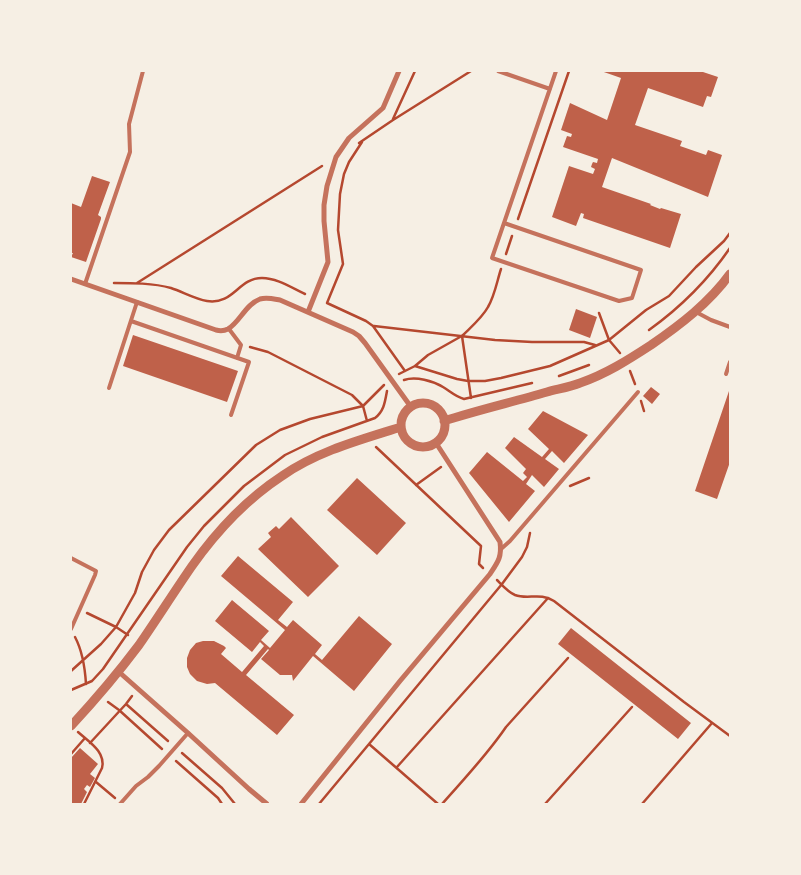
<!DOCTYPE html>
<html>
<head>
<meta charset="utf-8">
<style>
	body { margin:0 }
	#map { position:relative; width:801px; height:875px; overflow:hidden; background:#f6efe4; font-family:"Noto Serif",serif }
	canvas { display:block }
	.frame { position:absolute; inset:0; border:72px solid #f6efe4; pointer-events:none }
</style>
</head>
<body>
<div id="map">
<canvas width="801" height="875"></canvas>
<div class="frame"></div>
</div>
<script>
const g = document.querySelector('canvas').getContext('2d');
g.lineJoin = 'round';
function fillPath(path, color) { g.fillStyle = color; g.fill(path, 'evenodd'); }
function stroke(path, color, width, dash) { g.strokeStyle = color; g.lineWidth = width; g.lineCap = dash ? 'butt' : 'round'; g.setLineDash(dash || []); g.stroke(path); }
const building = new Path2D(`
	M601,71H700L718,77L711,97L707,96L703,107L648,88L635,125L682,141L680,146L706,155L708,150L722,155L708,197L612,158L602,187L651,204L650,205L660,209L661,208L681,214L670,248L583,218L584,214L581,213L576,226L552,217L569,166L593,174L595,169L591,167L592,164L593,162L597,163L598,159L563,147L567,136L571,137L572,134L561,130L570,103L607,120L621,78Z
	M92,176L110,182L98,215L101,217V219L86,262L71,257L73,253H71V203L81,207Z
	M576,309L597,317L590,338L569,330Z
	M133,335L238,371L227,402L123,366Z
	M651,387L660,394L652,404L643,396Z
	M729,391L730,462L717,499L695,491Z
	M543,411L588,435L564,463L552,451L545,459L559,469L544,487L532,475L526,484L535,491L509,522L469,473L487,452L523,481L527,477L523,473L526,469L505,448L514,437L542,457L549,449L528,429Z
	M357,478L406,523L377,555L327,510Z
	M291,517L339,566L308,597L258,549L271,537L268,533L276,526L279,529Z
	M238,556L293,602L278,620L287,627L293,620L322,645L315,654L322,660L359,616L392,644L354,691L313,656L293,681L292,675H280L261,659L269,650L268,649L246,675L294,715L277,735L215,683L207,684L197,681L190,674L187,667V658L190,650L196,643L203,641H214L224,646L226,648L221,654L242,672L264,646L260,642L252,652L215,621L232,600L269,631L261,640L270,648L285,630L221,576Z
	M571,628L691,723L678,739L558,644Z
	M80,748L98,764L90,774L95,778L90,787L87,785L84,789L87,792L81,804H71V758Z`);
const path = new Path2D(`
	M393,119L415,71
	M362,142L349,162L344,174L340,194L338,230L343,264L327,303L366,321L373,326L405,371
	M359,143L393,120L471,71
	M518,219L569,71
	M506,254L512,236
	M114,283C132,283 153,283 171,288C183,292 195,299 207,301C234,305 238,278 262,278C277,278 292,288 305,294
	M137,283L322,166
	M599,313L609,340L620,353
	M374,326L495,340L532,342H584L595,345
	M649,330C681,307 708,280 730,248
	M250,347L268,352L352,395L363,406L367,421
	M415,366L428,355L460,337
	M630,371L635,384
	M399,374L415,366L457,379L468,381H485L501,378L550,366L609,340L646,310L669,296L696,267L724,241L730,233
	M559,376L589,365
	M404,380C416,376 433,381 443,387C451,392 456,397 464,399L532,383
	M471,398L462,336C471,327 482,318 488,307C495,295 497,281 501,269
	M641,401L644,411
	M376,447L481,546L479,564L483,568
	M416,485L441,467
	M570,486L589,478
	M497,580C502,585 508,592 515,595C528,600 540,592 554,601L684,702L730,736
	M87,613L116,627L128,635
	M75,637C83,652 85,668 86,684
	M71,671L101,644L116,627L135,593L142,572L154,550L169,530L256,445L280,430L310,419L363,406L384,385
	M71,690L92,681L103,669L187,547L204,526L244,486L285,455L322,437L375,418C384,411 385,402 387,391
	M108,702L119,710L162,749
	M126,704L168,741
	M78,732C89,742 106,752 102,768L84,804
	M90,743L126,704L132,696
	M182,753L222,788L235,804
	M71,754L85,738
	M176,761L218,798L222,804
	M397,767L548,598
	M96,782L115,798
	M319,804L369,744
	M438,804L369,744L502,584L522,557L527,547L530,533
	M442,804C464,779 487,755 506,727L568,658
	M545,804L632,707
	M642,804L712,723`);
const service = new Path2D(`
	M498,71L550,89
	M504,223L641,270L632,298L619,301L492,258L556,71
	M85,284L130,152L129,124L143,71
	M696,312L711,320L730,327
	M131,321L249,362L231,415
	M229,329L241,345L237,358
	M726,374L730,362
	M109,388L137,302
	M501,549L510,541L638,392
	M71,558L96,571L95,575L71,629
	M120,804L136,786L148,777L159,766L188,733`);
const minor = new Path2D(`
	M71,279L216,330C220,331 224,331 228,329C239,323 246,304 260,299C267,297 274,299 280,300L353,332L359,336L365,343L411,407
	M308,312L328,262L324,221V205L327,186L336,157L349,138L383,108L399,71
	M119,672L188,733L249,789L267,804
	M301,804L400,681L490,574C498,562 502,557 500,542L436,443`);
const tertiary = new Path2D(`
	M401 425a22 22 0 1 1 44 0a22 22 0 1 1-44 0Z
	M444,421C478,410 513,402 547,392C558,389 570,387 580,383C606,374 628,360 651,345C680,325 709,303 730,274
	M71,726C95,700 118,673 139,645C157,619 174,592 192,566C216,532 247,499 282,476C318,451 360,440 401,427`);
fillPath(building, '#bf614a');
stroke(path, '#b5482f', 2.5);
stroke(service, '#c5725c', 4);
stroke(minor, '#c5725c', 5);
stroke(tertiary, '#c5725c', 9);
</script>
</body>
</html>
